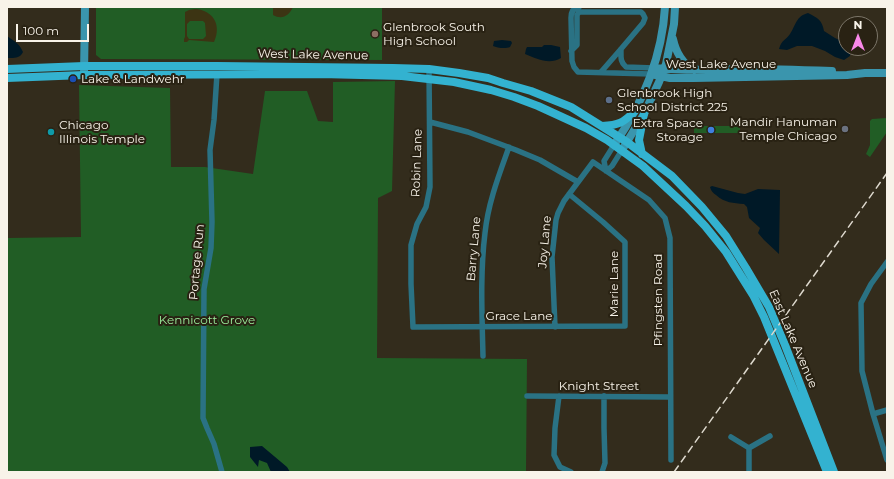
<!DOCTYPE html>
<html>
<head>
<meta charset="utf-8">
<style>
	body { margin:0 }
	#map { position:relative; width:894px; height:479px; overflow:hidden; background:#332c1c; font-family:Montserrat,sans-serif }
	canvas { display:block }
	.frame { position:absolute; inset:0; border:8px solid #f8f3e9; pointer-events:none }
	.north { position:absolute; left:838px; top:16px; width:40px; height:40px; box-sizing:border-box; background:#292213; border:1px solid #7c7669; border-radius:50%; rotate:0deg; font-size:11px; font-weight:700; line-height:16px; text-align:center; color:#f8f3e9 }
	.north::after { content:''; display:block; margin:auto; width:14px; height:18px; background:#f988e9; clip-path:polygon(50% 0,100% 100%,50% 72%,0 100%) }
	.scale { position:absolute; left:16px; top:24px; width:73px; height:18px; box-sizing:border-box; border:2px solid #f8f3e9; border-top:0; padding-left:5px; font-size:12px; line-height:14px; white-space:nowrap; color:#f8f3e9; -webkit-text-stroke:3px #292213; paint-order:stroke }
</style>
</head>
<body>
<div id="map">
<canvas width="894" height="479"></canvas>
<div class="frame"></div>
<div class="north">N</div>
<div class="scale">100 m</div>
</div>
<script>
const g = document.querySelector('canvas').getContext('2d');
g.lineJoin = 'round';
function fillPath(path, color) { g.fillStyle = color; g.fill(path, 'evenodd'); }
function stroke(path, color, width, dash) { g.strokeStyle = color; g.lineWidth = width; g.lineCap = dash ? 'butt' : 'round'; g.setLineDash(dash || []); g.stroke(path); }
function drawText(font, color, halo, rows, align = 'center') {
  g.font = font + ' Montserrat,sans-serif'; g.lineWidth = 4; g.setLineDash([]); g.textBaseline = 'middle'; g.strokeStyle = halo; g.fillStyle = color; for (const [text, x, y, turn = 0] of rows) {
    g.save(); g.translate(x, y); g.rotate((+turn || 0) * Math.PI / 180); g.textAlign = isNaN(turn) ? turn : align; if (halo) g.strokeText(text, 0, 0); g.fillText(text, 0, 0); g.restore();
  }
}
const green = new Path2D(`
	M96,7H382V60L101,59L96,55Z
	M395,81L392,191L378,198L377,358L527,359L526,472H7V238L81,237L79,85L170,88L171,167H205L253,174L265,91H307L318,121L333,122V82Z
	M887,118V132L870,157L866,154L870,145V121L872,119Z
	M694,126H740V133H694Z`);
const sand = new Path2D(`
	M273,7H293C289,16 282,20 273,15Z
	M195,9C213,10 222,25 214,42L189,40L187,42H184V39L185,37V12L189,10ZM190,21H203L205,23L206,36L203,39H189L187,36V24Z`);
const water = new Path2D(`
	M808,13C818,18 822,20 824,31L835,38L846,43V48H851L850,56L844,60L835,57L825,51L812,46H797L787,50L779,49C782,39 785,41 790,34C796,25 796,16 808,13Z
	M7,36C15,42 19,43 23,52C20,59 13,58 7,58Z
	M502,40L511,41L512,43L510,47C506,49 497,48 493,46L494,41Z
	M544,45H551L560,47L561,58C549,65 537,59 525,54L526,49L527,47H542Z
	M712,186L738,193L745,194L758,189L780,190L779,254L764,240L758,233L760,228L749,218L747,207L744,204C733,203 725,203 716,195C713,193 711,191 710,187Z
	M262,446L287,467L290,472H271L267,463L259,460L258,467L250,457V447Z`);
const street = new Path2D(`
	M579,7C573,8 571,13 571,18L572,61L574,67L578,72L651,74
	M621,49C621,57 620,62 626,67L654,68
	M571,51L577,45V15L579,12H641L643,14L645,18L643,23L621,49L601,72
	M429,69L430,187L426,207L417,224L411,245V284L413,327L625,326V242L603,222L569,194
	M217,74L214,120L210,150L212,222L211,248L204,289L203,418L207,428L214,444L222,472
	M430,122L468,132L516,150L540,160L578,182
	M606,171L604,161L614,145
	M606,171L612,166L622,150
	M887,262L871,284L861,303L862,371L873,414L887,460
	M555,327L552,257L556,220L558,213L564,201L593,162L649,200L665,218L670,238L671,460
	M483,356C482,315 480,274 485,233C488,203 499,175 509,147
	M527,396L670,397
	M559,396L555,428L554,455L560,467L571,472
	M873,414L887,410
	M731,437L749,448V471
	M749,448L770,436
	M602,472L605,463L604,428V396`);
const secondary = new Path2D(`
	M673,39C676,53 682,63 694,70
	M654,68C683,71 713,70 743,69C773,69 803,70 832,71
	M651,74L670,78H694L847,75L865,73H887
	M84,75L85,7
	M614,145C643,103 662,59 665,7
	M622,150L644,114L659,82L666,64L674,24L675,7`);
const primary = new Path2D(`
	M7,69L84,66H218L393,68L429,69L459,73L488,78L503,83L531,91L571,107L627,142L672,176L702,207L726,236L746,268L769,307L785,345L834,472
	M7,78L84,75L321,74L402,76L454,82L491,90L514,97L538,106L586,128L607,140L643,166L686,206L705,226L726,252L753,295L764,317L827,472
	M602,126C619,125 623,123 635,111
	M642,154L639,140L644,114`);
const rail = new Path2D(`
	M674,472L887,173`);
const markers = [
	[375,34,4,"#8d6e63"],
	[73,79,4,"#1a4fb4"],
	[609,100,4,"#5c6f8a"],
	[845,129,4,"#6b7280"],
	[711,130,4,"#3f7fe0"],
	[51,132,4,"#0f9aa8"]
];
const poiNames = [
	["Glenbrook South",383,27],
	["High School",383,41],
	["Lake & Landwehr",81,79],
	["Glenbrook High",617,93],
	["School District 225",617,107],
	["Mandir Hanuman",837,122,"right"],
	["Temple Chicago",837,136,"right"],
	["Extra Space",703,123,"right"],
	["Storage",703,137,"right"],
	["Chicago",59,125],
	["Illinois Temple",59,139]
];
const streetNames = [
	["West Lake Avenue",313,55,1],
	["West Lake Avenue",721,64],
	["Robin Lane",417,163,-88],
	["Joy Lane",545,242,-85],
	["Barry Lane",474,249,-85],
	["Portage Run",197,262,-85],
	["Marie Lane",614,284,-90],
	["Pfingsten Road",658,300,-90],
	["Grace Lane",519,316],
	["East Lake Avenue",793,339,67],
	["Knight Street",599,386]
];
const parkNames = [
	["Kennicott Grove",207,320]
];
fillPath(green, '#215d25');
fillPath(sand, '#3c3413');
fillPath(water, '#001927');
stroke(street, '#2a7284', 5.5);
stroke(secondary, '#3a95ad', 8);
stroke(primary, '#33b2d0', 8);
stroke(rail, '#ded9ce', 1.5, [8, 4]);
for (const [x, y, r, color] of markers) { const dot = new Path2D(); dot.arc(x, y, r, 0, 2 * Math.PI); g.fillStyle = color; g.fill(dot); stroke(dot, '#292213', 1.5); }
drawText('12px', '#f8f3e9', '#292213', poiNames, 'left');
drawText('12px', '#f8f3e9', '#292213', streetNames);
drawText('12px', '#9bee9c', '#292213', parkNames);
</script>
</body>
</html>
